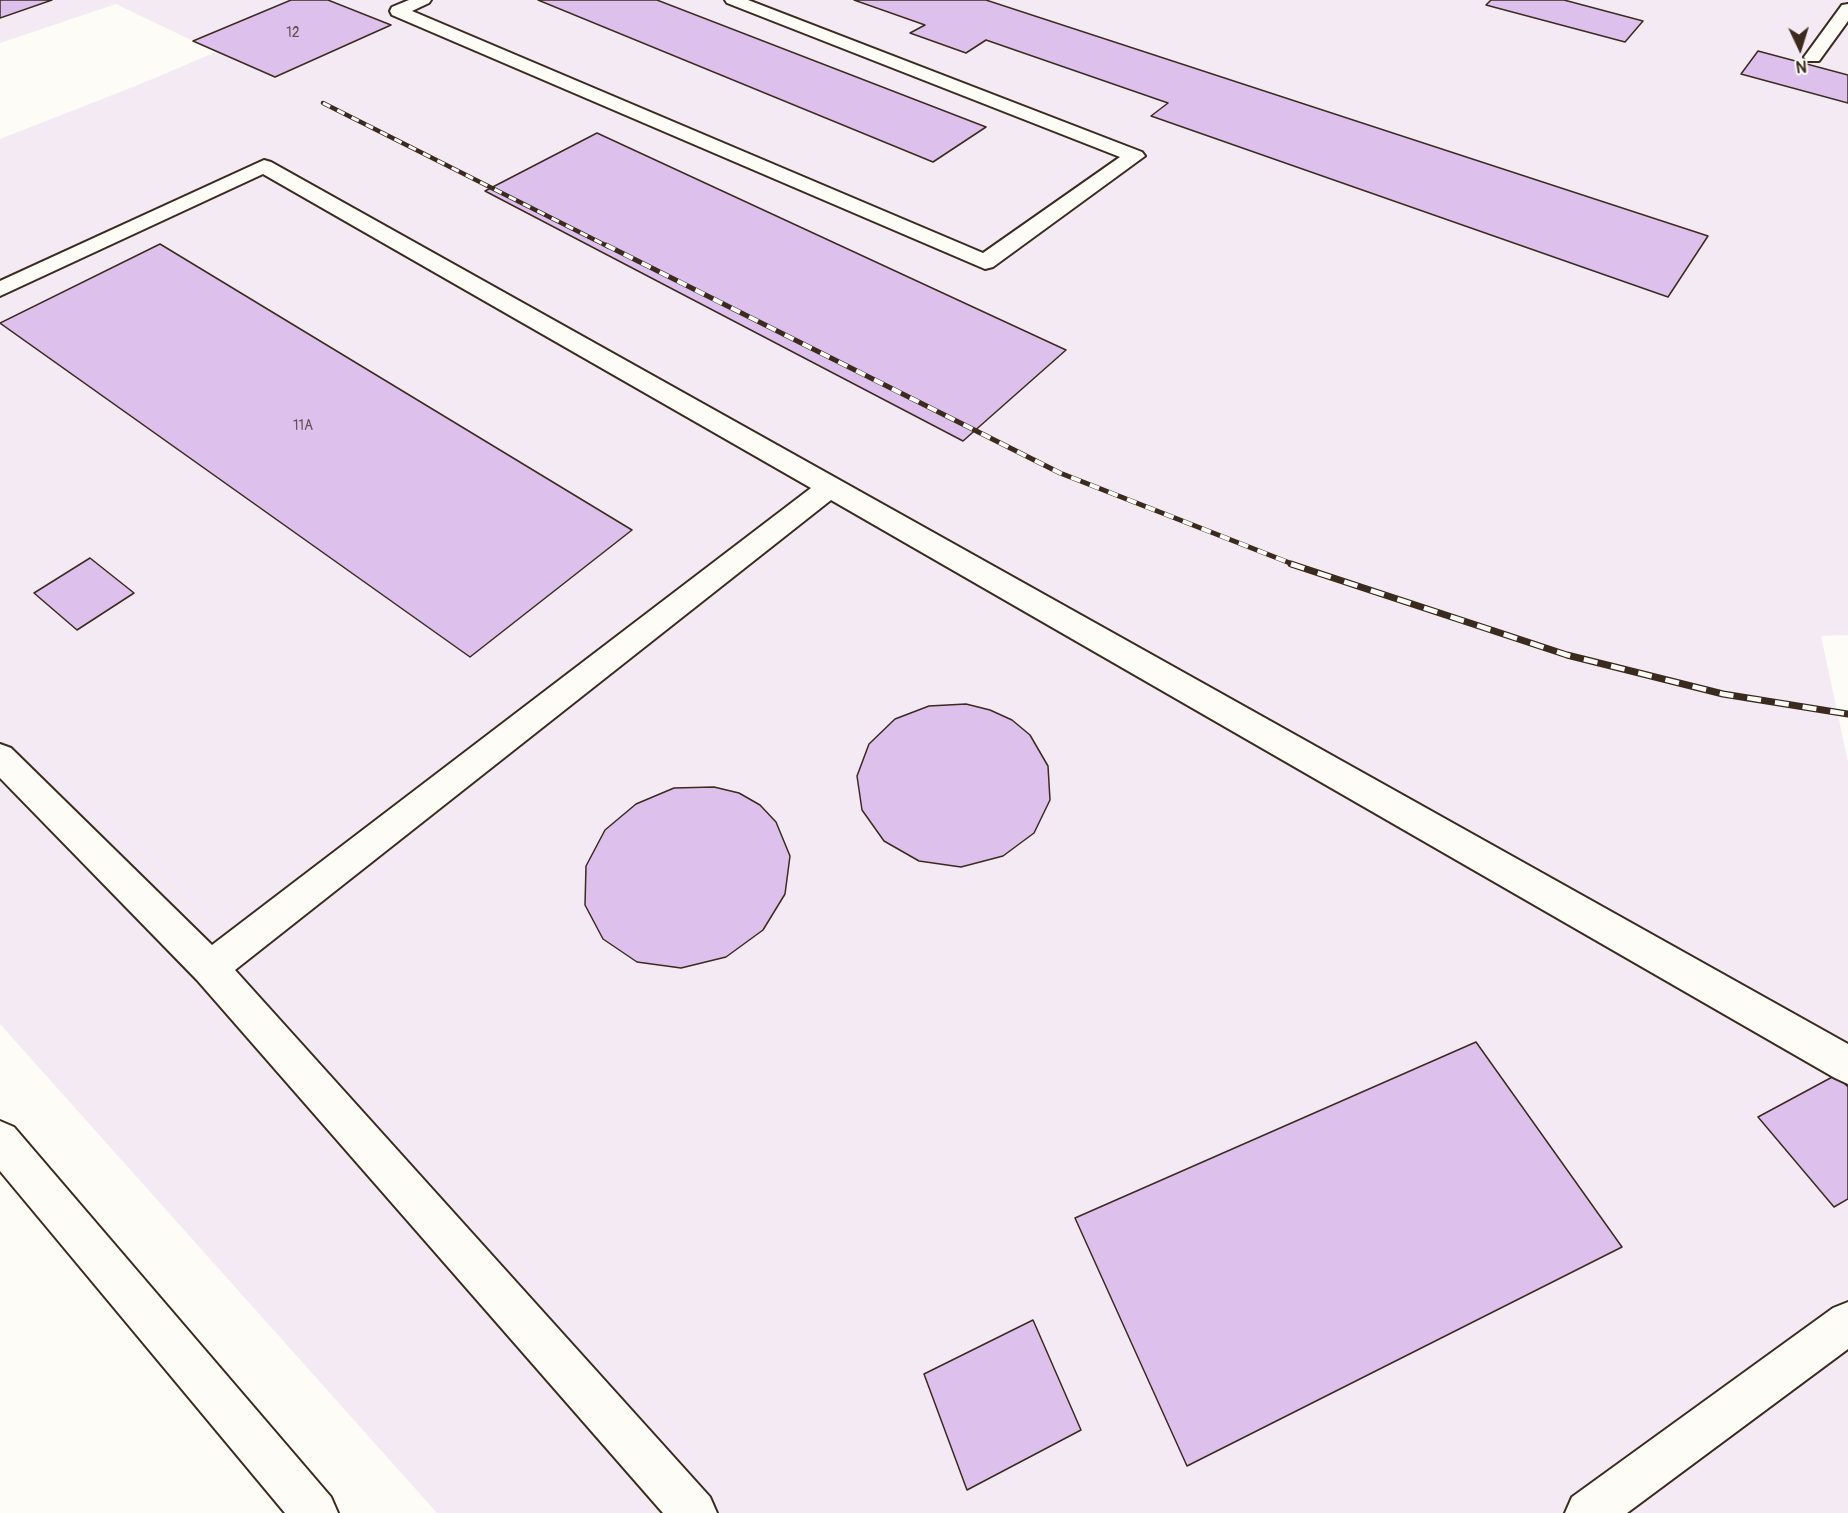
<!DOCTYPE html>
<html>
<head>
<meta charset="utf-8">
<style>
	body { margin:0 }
	#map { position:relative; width:1848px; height:1513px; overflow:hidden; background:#fdfcf7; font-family:Pangolin,sans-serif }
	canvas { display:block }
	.north { position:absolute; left:1770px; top:18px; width:60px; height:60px; -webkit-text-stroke:4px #fdfcf7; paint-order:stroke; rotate:176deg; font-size:16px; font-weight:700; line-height:24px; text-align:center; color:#3b2a1e }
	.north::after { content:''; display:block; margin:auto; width:21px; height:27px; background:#3b2a1e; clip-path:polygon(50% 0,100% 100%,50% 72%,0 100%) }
</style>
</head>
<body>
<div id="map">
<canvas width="1848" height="1513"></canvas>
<div class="north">N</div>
</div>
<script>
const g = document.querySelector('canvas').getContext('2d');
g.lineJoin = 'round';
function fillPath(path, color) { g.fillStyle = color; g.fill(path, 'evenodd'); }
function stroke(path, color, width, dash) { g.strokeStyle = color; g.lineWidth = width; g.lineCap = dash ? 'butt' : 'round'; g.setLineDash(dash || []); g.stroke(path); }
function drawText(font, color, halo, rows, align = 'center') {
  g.font = font + ' Pangolin,sans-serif'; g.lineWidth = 6; g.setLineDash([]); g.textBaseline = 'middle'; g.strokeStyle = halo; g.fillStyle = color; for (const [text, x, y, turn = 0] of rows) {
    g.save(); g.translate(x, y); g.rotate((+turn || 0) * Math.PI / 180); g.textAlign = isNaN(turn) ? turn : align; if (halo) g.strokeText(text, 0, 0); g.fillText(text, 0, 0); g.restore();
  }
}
const built = new Path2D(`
	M0,0H1848V635L1821,636L1848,762V1513H437L0,1024V139L143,83L216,52L116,4L0,43Z`);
const building = new Path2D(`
	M0,0H52L0,18Z
	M291,0H328L391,25L275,77L193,41Z
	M538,0H657L986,127L933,162Z
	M854,0H986L1708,236L1668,297L1151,116L1168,103L986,40L966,53L910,33L925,25Z
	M1491,0H1564L1643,21L1625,42L1486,5Z
	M1758,51L1848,75V103L1741,74Z
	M597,133L1066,350L963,441L485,191Z
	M160,244L632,530L470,657L0,323Z
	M90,558L134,593L77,630L34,593Z
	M966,704L990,710L1012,720L1030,735L1048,766L1050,800L1034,833L1003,856L961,867L919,861L884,841L862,810L857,776L869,744L895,719L929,706Z
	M714,787L739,793L760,805L776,822L790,856L785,894L763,930L726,957L681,968L637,962L603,939L585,905L586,866L605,830L636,804L674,788Z
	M1476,1042L1622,1247L1187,1466L1075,1218Z
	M1836,1075L1848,1087V1199L1834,1207L1758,1117Z
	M1033,1320L1081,1430L967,1490L924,1374Z`);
const service = new Path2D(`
	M409,0H431L429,3L412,11L983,253L1120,157L727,3L725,0H748L1142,152L1145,156L993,267L985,269L392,15L390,11L392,7Z
	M1848,4V21L1819,61H1807L1804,57L1807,53L1842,5Z
	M264,160L271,162L1848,1044V1084L1835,1078L831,500L235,970L710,1497L717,1513H663L197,980L0,778V744L11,748L212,945L811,488L263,174L0,296V281Z
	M0,1121L14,1127L331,1497L338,1513H285L0,1171Z
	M1848,1302V1349L1627,1513H1565L1572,1497L1833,1308Z`);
const railFar2 = new Path2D(`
	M323,103L609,247`);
const railFar1 = new Path2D(`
	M606,245L1060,473L1295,565`);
const rail = new Path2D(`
	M1291,564L1567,655L1723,694L1848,714`);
const farNumbernames = [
	["12",293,33],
	["11А",303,426]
];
fillPath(built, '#f4eaf4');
fillPath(building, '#dec0ed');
stroke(building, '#3b2a1e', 1.5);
stroke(service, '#3b2a1e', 4);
fillPath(service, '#fdfcf7');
stroke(railFar2, '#3b2a1e', 4.5);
stroke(railFar1, '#3b2a1e', 5);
stroke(rail, '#3b2a1e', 7);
stroke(railFar2, '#fdfcf7', 3, [8]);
stroke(railFar1, '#fdfcf7', 4, [10]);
stroke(rail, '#fdfcf7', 4.5, [14]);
drawText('14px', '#645052', null, farNumbernames);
</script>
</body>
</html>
